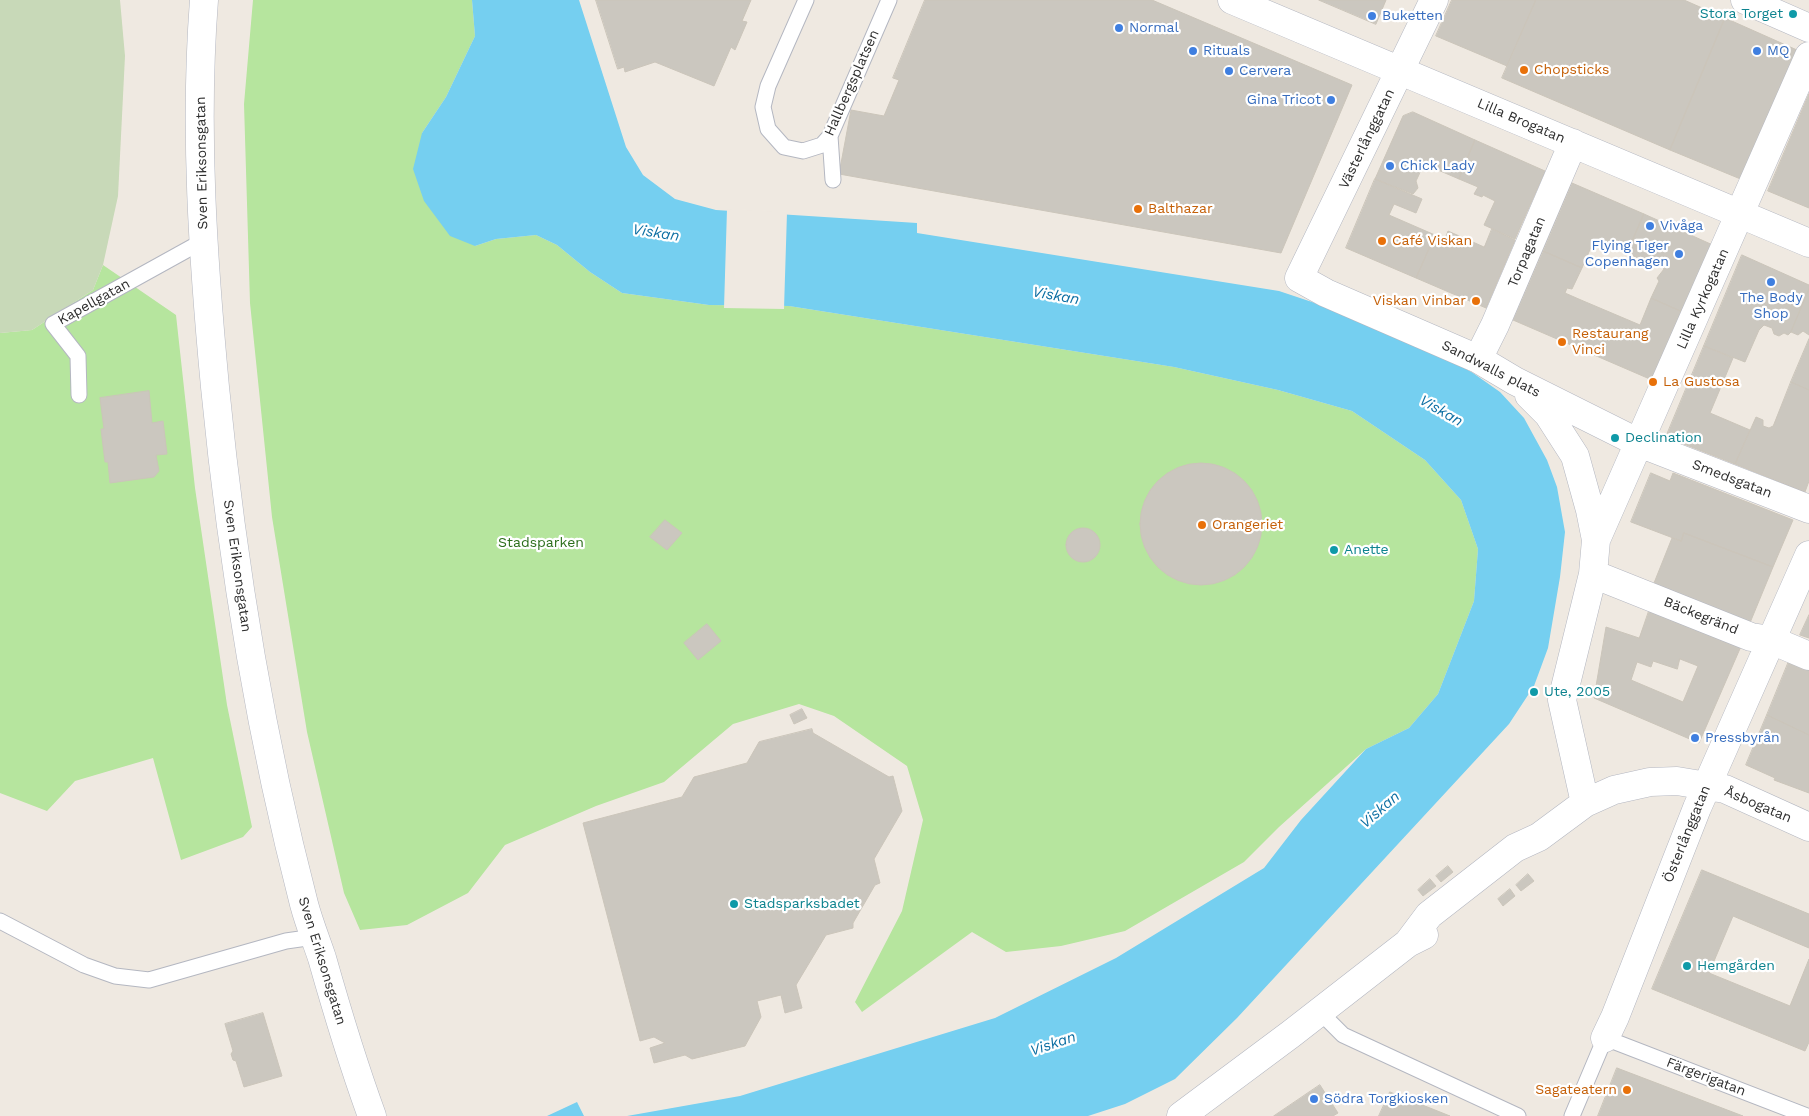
<!DOCTYPE html>
<html>
<head>
<meta charset="utf-8">
<style>
	body { margin:0 }
	canvas { display:block; background:#efe9e1 }
</style>
</head>
<body>
<canvas width="1809" height="1116"></canvas>
<script>
const g = document.querySelector('canvas').getContext('2d');
g.lineJoin = 'round';
function fillPath(path, color) { g.fillStyle = color; g.fill(path, 'evenodd'); }
function stroke(path, color, width, dash) { g.strokeStyle = color; g.lineWidth = width; g.lineCap = dash ? 'butt' : 'round'; g.setLineDash(dash || []); g.stroke(path); }
function drawText(font, color, halo, rows, align = 'center') {
  g.font = font + ' "Work Sans",sans-serif'; g.lineWidth = 4.5; g.setLineDash([]); g.textBaseline = 'middle'; g.strokeStyle = halo; g.fillStyle = color; for (const [text, x, y, turn = 0] of rows) {
    g.save(); g.translate(x, y); g.rotate((+turn || 0) * Math.PI / 180); g.textAlign = isNaN(turn) ? turn : align; if (halo) g.strokeText(text, 0, 0); g.fillText(text, 0, 0); g.restore();
  }
}
const green = new Path2D(`
	M253,0H472L475,36L446,97L422,133L475,246L496,239L536,235L557,245L590,272L622,293L709,305L789,306L1174,367L1278,390L1352,411L1425,460L1461,500L1478,549L1474,601L1438,694L1409,728L1366,749L1279,827L1244,862L1125,931L1061,946L1006,952L972,932L862,1012L855,1002L902,911L923,820L907,766L834,716L799,704L733,724L664,782L596,806L505,845L468,893L407,925L360,930L344,893L307,732L272,517L250,303L244,104Z
	M103,265L176,315L195,488L227,705L252,827L243,837L181,860L153,758L75,781L47,811L0,793V333L32,330L93,290Z`);
const cemetery = new Path2D(`
	M0,0H120L125,56L118,196L103,265L93,290L32,330L0,333Z`);
const water = new Path2D(`
	M472,0H579L626,147L643,175L675,199L716,210L917,223V233L1279,291L1312,302L1449,359L1473,373L1500,392L1524,418L1547,460L1557,487L1565,532L1560,577L1548,648L1534,686L1509,724L1237,1018L1175,1079L1125,1104L1088,1116H627L740,1096L995,1018L1116,958L1264,868L1301,820L1366,749L1409,728L1438,694L1474,601L1478,549L1461,500L1425,460L1352,411L1278,390L1174,367L789,306L709,305L622,293L590,272L557,245L536,235L496,239L475,246L450,236L424,201L413,169L422,133L446,97L475,36Z
	M577,1102L584,1116H547Z`);
const pier = new Path2D(`
	M727,209L787,212L784,309L724,308Z`);
const building = new Path2D(`
	M596,0H751L742,21L747,22L735,50L731,47L714,86L655,62L625,72L624,67L618,69Z
	M925,0H1152L1352,85L1281,253L839,174L851,110L884,116L899,80L893,78Z
	M1319,0H1386L1376,24Z
	M1452,0H1536L1507,66L1436,36Z
	M1536,0H1684L1725,18L1670,150L1502,78Z
	M1725,18L1797,50L1743,180L1670,150Z
	M1809,94V208L1768,191Z
	M1413,112L1475,140L1459,179L1424,164L1416,181L1418,188L1413,194L1375,179L1403,116Z
	M1475,140L1545,171L1515,239L1484,225L1495,201L1483,195L1482,197L1474,194L1478,187L1459,179Z
	M1375,179L1422,199L1416,213L1394,204L1389,215L1435,235L1416,278L1346,248Z
	M1572,183L1644,214L1627,253L1600,241L1597,247L1592,245L1582,268L1543,251Z
	M1644,214L1715,246L1687,314L1651,298L1659,281L1657,278L1664,269L1661,265L1658,267L1627,253Z
	M1492,229L1515,240L1486,308L1416,278L1435,235L1445,239L1448,231L1484,247Z
	M1543,251L1582,268L1572,289L1567,288L1565,293L1581,300L1640,325L1651,298L1687,314L1659,383L1513,320Z
	M1742,255L1809,285V289L1791,332L1788,335L1784,333L1779,336L1774,334L1772,328L1764,325L1759,330L1745,362L1704,346Z
	M1809,289V335L1803,331L1798,335L1791,332Z
	M1809,339V390L1791,382Z
	M1704,346L1733,358L1710,413L1750,430L1735,464L1666,437Z
	M1791,382L1809,390V481L1805,492L1735,464L1756,417L1763,420V426L1769,428L1773,426Z
	M149,391L152,423L163,421L167,454L156,455L159,471L154,477L110,483L108,462H105L101,429H104L100,398Z
	M1140 524a61 61 0 1 1 122 0a61 61 0 1 1-122 0Z
	M1651,473L1670,481L1673,473L1793,520L1773,567L1684,533L1681,541L1631,522Z
	M665,520L682,533L667,550L650,537Z
	M1066 545a17 17 0 1 1 34 0a17 17 0 1 1-34 0Z
	M1684,533L1773,567L1747,630L1650,593L1672,538L1681,541Z
	M1649,611L1742,644L1699,743L1594,698L1606,627L1639,638ZM1680,659L1698,666L1683,702L1631,680L1637,662L1651,667L1653,661L1677,669Z
	M1809,615V638L1800,635Z
	M707,624L721,641L698,660L684,643Z
	M1789,661L1809,670V735L1767,715Z
	M802,709L807,718L794,724L790,715Z
	M1767,715L1809,735V793L1774,780L1775,778L1746,765Z
	M812,729L813,733L889,777L893,776L902,811L874,859L880,883L875,885L853,923V928L826,935L796,985L802,1008L785,1013L781,995L757,1001L761,1017L745,1046L692,1059L685,1055L654,1063L650,1048L665,1043L654,1037L640,1041L583,823L682,797L694,777L747,763L759,742Z
	M1448,866L1453,872L1441,882L1436,876Z
	M1702,870L1809,914V948L1733,916L1709,973L1790,1006L1809,959V1042L1805,1051L1652,989Z
	M1528,874L1534,881L1521,891L1516,885Z
	M1430,879L1436,886L1423,896L1418,890Z
	M1510,889L1515,896L1503,906L1498,899Z
	M263,1013L282,1076L244,1087L236,1061L233,1060L231,1054L233,1051L225,1024Z
	M1617,1068L1743,1116H1598Z
	M1320,1085L1338,1113L1333,1116H1274Z
	M1390,1092L1450,1116H1379Z`);
const lane = new Path2D(`
	M806,0L768,86L763,107L768,129L784,147L803,151L822,145L830,136L889,0
	M830,136L833,180
	M79,395L78,356L53,324L203,241
	M0,921L84,965L115,976L149,980L286,941L314,937
	M1319,1011L1343,1035L1518,1116
	M1572,1116L1605,1038L1807,1116`);
const street = new Path2D(`
	M1232,0L1809,243
	M1434,0L1299,278L1326,293L1478,359L1515,381L1639,443L1809,509
	M1745,0L1809,28
	M1478,359L1495,325L1573,143
	M1529,395L1548,414L1575,456L1590,510L1596,540L1593,574L1562,700L1585,803
	M1596,540L1809,56
	M1593,574L1751,637L1771,640L1809,656
	M1408,943L1429,915L1515,848L1539,837L1585,803L1614,790L1650,782L1677,781L1725,789L1809,827
	M1605,1038L1615,1017L1697,808L1809,555
	M1181,1116L1291,1034L1408,943L1424,935`);
const secondary = new Path2D(`
	M204,0C194,129 203,259 215,387C232,562 260,735 304,904C309,923 316,940 322,958C337,1011 353,1064 372,1116`);
const markers = [
	[1793,14,5,"#0f9aa8"],
	[1372,16,5,"#3f7fe0"],
	[1119,28,5,"#3f7fe0"],
	[1193,51,5,"#3f7fe0"],
	[1757,51,5,"#3f7fe0"],
	[1524,70,5,"#e8710a"],
	[1229,71,5,"#3f7fe0"],
	[1331,100,5,"#3f7fe0"],
	[1390,166,5,"#3f7fe0"],
	[1138,209,5,"#e8710a"],
	[1650,226,5,"#3f7fe0"],
	[1382,241,5,"#e8710a"],
	[1679,254,5,"#3f7fe0"],
	[1771,282,5,"#3f7fe0"],
	[1476,301,5,"#e8710a"],
	[1562,342,5,"#e8710a"],
	[1653,382,5,"#e8710a"],
	[1615,438,5,"#0f9aa8"],
	[1202,525,5,"#e8710a"],
	[1334,550,5,"#0f9aa8"],
	[1534,692,5,"#0f9aa8"],
	[1695,738,5,"#3f7fe0"],
	[734,904,5,"#0f9aa8"],
	[1687,966,5,"#0f9aa8"],
	[1627,1090,5,"#e8710a"],
	[1314,1099,5,"#3f7fe0"]
];
const cultureNames = [
	["Stora Torget",1783,14,"right"],
	["Declination",1625,438],
	["Anette",1344,550],
	["Ute, 2005",1544,692],
	["Stadsparksbadet",744,904],
	["Hemgården",1697,966]
];
const shopNames = [
	["Buketten",1382,16],
	["Normal",1129,28],
	["Rituals",1203,51],
	["MQ",1767,51],
	["Cervera",1239,71],
	["Gina Tricot",1321,100,"right"],
	["Chick Lady",1400,166],
	["Vivåga",1660,226],
	["Flying Tiger",1669,246,"right"],
	["Copenhagen",1669,262,"right"],
	["The Body",1771,298,"center"],
	["Shop",1771,314,"center"],
	["Pressbyrån",1705,738],
	["Södra Torgkiosken",1324,1099]
];
const foodNames = [
	["Chopsticks",1534,70],
	["Balthazar",1148,209],
	["Café Viskan",1392,241],
	["Viskan Vinbar",1466,301,"right"],
	["Restaurang",1572,334],
	["Vinci",1572,350],
	["La Gustosa",1663,382],
	["Orangeriet",1212,525],
	["Sagateatern",1617,1090,"right"]
];
const streetNames = [
	["Hallbergsplatsen",852,83,-66],
	["Lilla Brogatan",1521,121,23],
	["Västerlånggatan",1367,139,-64],
	["Sven Eriksonsgatan",202,163,-91],
	["Torpagatan",1527,252,-67],
	["Lilla Kyrkogatan",1703,299,-66],
	["Kapellgatan",94,302,-29],
	["Sandwalls plats",1491,369,27],
	["Smedsgatan",1732,479,21],
	["Sven Eriksonsgatan",237,566,82],
	["Bäckegränd",1701,616,22],
	["Åsbogatan",1758,805,23],
	["Österlånggatan",1687,834,-68],
	["Sven Eriksonsgatan",322,961,73],
	["Färgerigatan",1706,1077,21]
];
const parkNames = [
	["Stadsparken",541,543]
];
const waterNames = [
	["Viskan",656,233,9],
	["Viskan",1056,296,10],
	["Viskan",1441,411,30],
	["Viskan",1380,810,-41],
	["Viskan",1053,1044,-19]
];
fillPath(green, '#b6e59e');
fillPath(cemetery, '#c8d9b8');
fillPath(water, '#75cff0');
fillPath(pier, '#efe9e1');
fillPath(building, '#cbc7bf');
stroke(building, '#cbc5ba', 1);
stroke(lane, '#b4b7c1', 17);
stroke(street, '#b4b7c1', 29);
stroke(secondary, '#b4b7c1', 29);
stroke(lane, '#fff', 15);
stroke(street, '#fff', 28);
stroke(secondary, '#fff', 28);
for (const [x, y, r, color] of markers) { const dot = new Path2D(); dot.arc(x, y, r, 0, 2 * Math.PI); g.fillStyle = color; g.fill(dot); stroke(dot, '#fff', 2); }
drawText('14px', '#0d838f', '#fff', cultureNames, 'left');
drawText('14px', '#366cbe', '#fff', shopNames, 'left');
drawText('14px', '#c56008', '#fff', foodNames, 'left');
drawText('14px', '#2e2e2e', '#fff', streetNames);
drawText('14px', '#2c6e1b', '#fff', parkNames);
drawText('italic 15px', '#0d6fa3', '#fff', waterNames);
</script>
</body>
</html>
